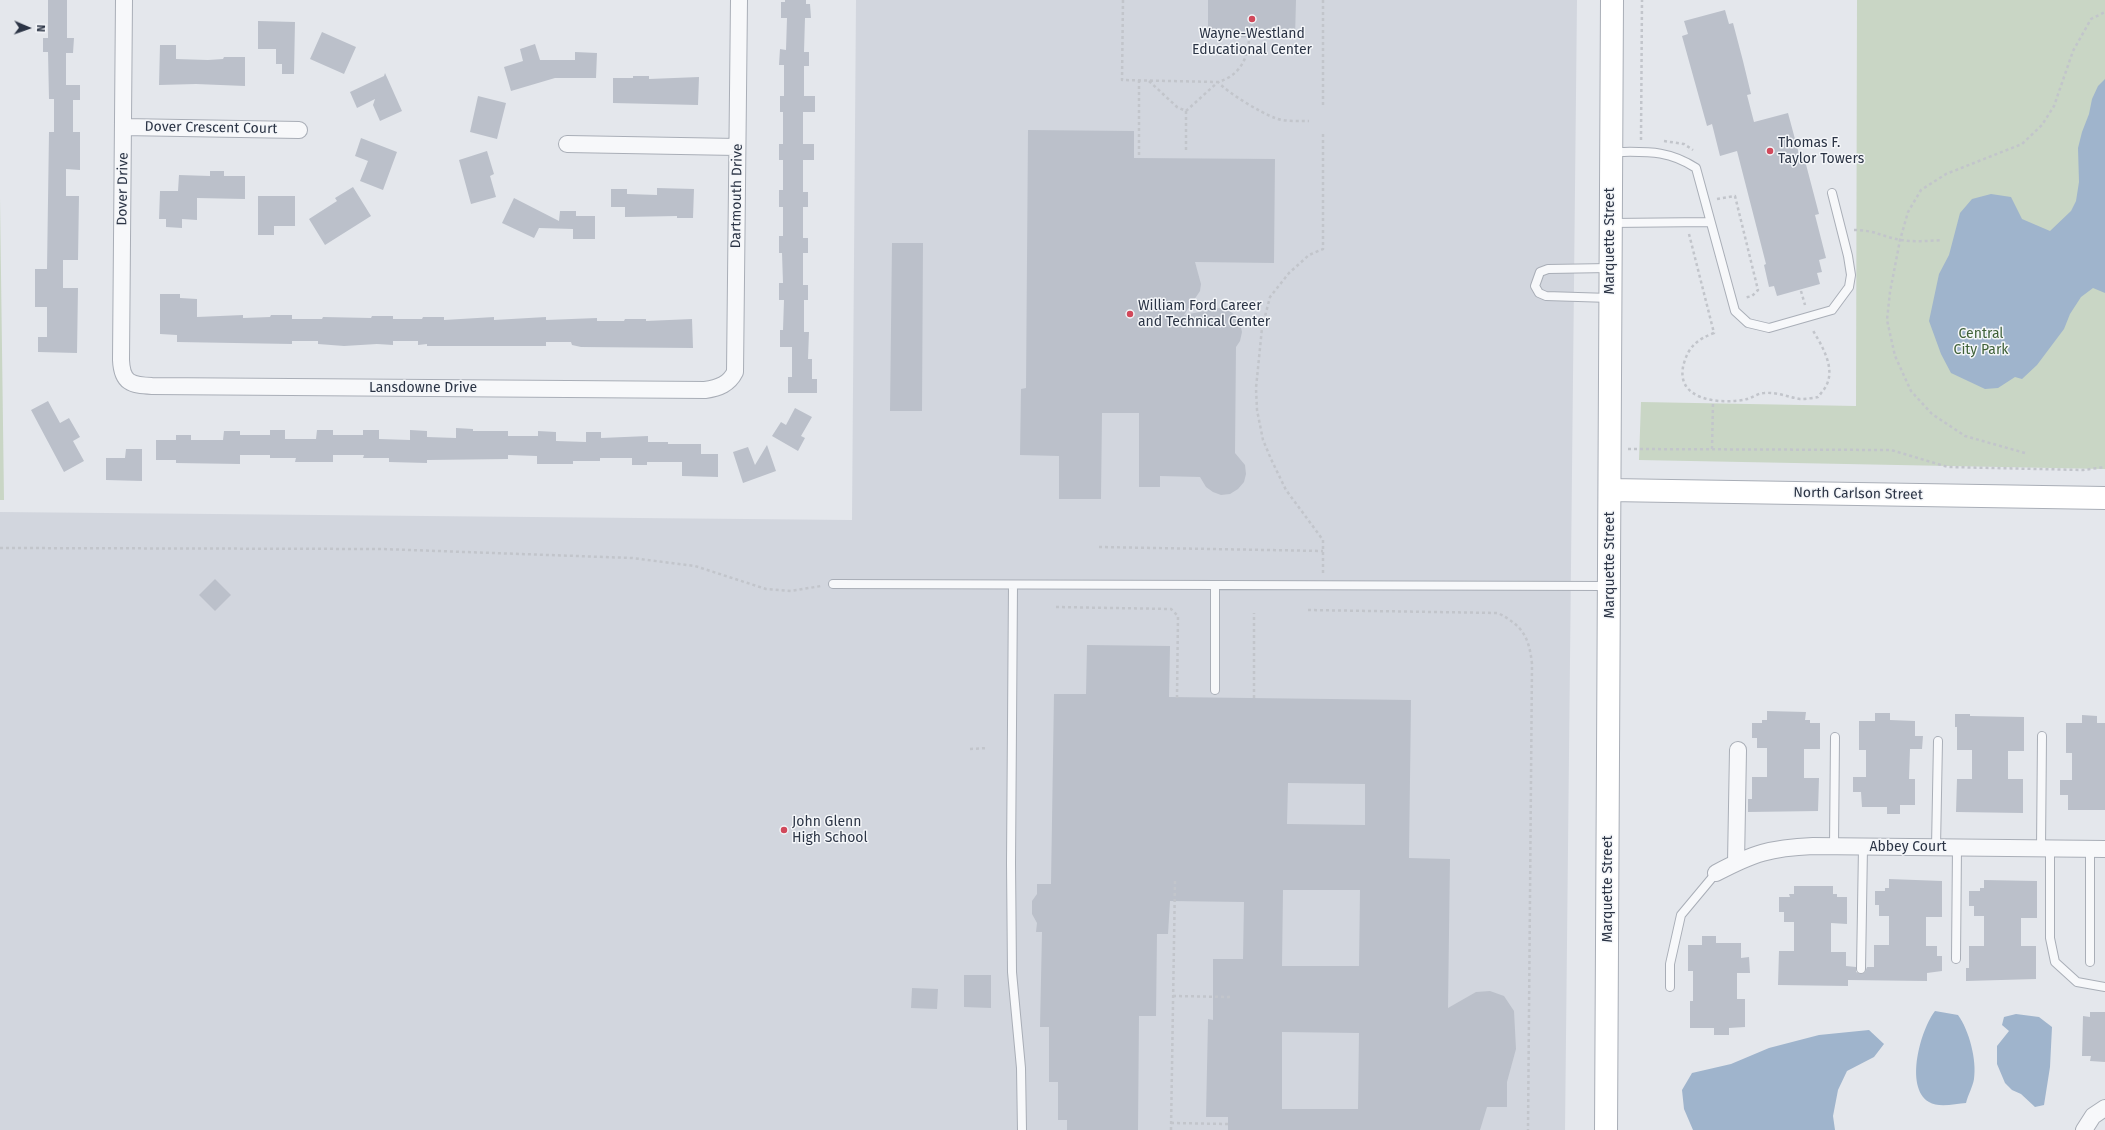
<!DOCTYPE html>
<html>
<head>
<meta charset="utf-8">
<style>
	body { margin:0 }
	#map { position:relative; width:2105px; height:1130px; overflow:hidden; background:#e4e7ec; font-family:"Fira Sans",sans-serif }
	canvas { display:block }
	.north { position:absolute; left:8px; top:8px; width:40px; height:40px; -webkit-text-stroke:3px #f4f6f9; paint-order:stroke; rotate:92deg; font-size:11px; font-weight:700; line-height:16px; text-align:center; color:#2b3445 }
	.north::after { content:''; display:block; margin:auto; width:14px; height:18px; background:#2b3445; clip-path:polygon(50% 0,100% 100%,50% 72%,0 100%) }
</style>
</head>
<body>
<div id="map">
<canvas width="2105" height="1130"></canvas>
<div class="north">N</div>
</div>
<script>
const g = document.querySelector('canvas').getContext('2d');
g.lineJoin = 'round';
function fillPath(path, color) { g.fillStyle = color; g.fill(path, 'evenodd'); }
function stroke(path, color, width, dash) { g.strokeStyle = color; g.lineWidth = width; g.lineCap = dash ? 'butt' : 'round'; g.setLineDash(dash || []); g.stroke(path); }
function drawText(font, color, halo, rows, align = 'center') {
  g.font = font + ' "Fira Sans",sans-serif'; g.lineWidth = 3; g.setLineDash([]); g.textBaseline = 'middle'; g.strokeStyle = halo; g.fillStyle = color; for (const [text, x, y, turn = 0] of rows) {
    g.save(); g.translate(x, y); g.rotate((+turn || 0) * Math.PI / 180); g.textAlign = isNaN(turn) ? turn : align; if (halo) g.strokeText(text, 0, 0); g.fillText(text, 0, 0); g.restore();
  }
}
const built = new Path2D(`
	M856,0H1577L1565,1130H0V512L852,520Z`);
const green = new Path2D(`
	M1857,0H2105V469L1639,460L1641,402L1856,406Z
	M0,198L4,500H0Z`);
const water = new Path2D(`
	M2105,79V293L2093,288L2081,297L2070,314L2064,329L2037,365L2022,379L2015,377L1998,388L1985,389L1951,373L1941,354L1929,321L1939,274L1949,255L1960,213L1972,199L1991,194L2011,197L2022,219L2050,231L2071,211L2076,201L2079,182L2078,148L2082,132L2089,114L2092,99L2098,86Z
	M1935,1011L1958,1015C1969,1030 1977,1060 1974,1079C1973,1086 1968,1095 1966,1103C1955,1104 1938,1108 1929,1102C1904,1087 1921,1029 1935,1011Z
	M2016,1014L2039,1017L2052,1027L2050,1067L2044,1105L2035,1107L2021,1094L2012,1090L2005,1083L1997,1064V1046L2009,1031L2002,1025L2004,1017Z
	M1869,1030L1884,1044L1874,1057L1847,1071L1838,1090L1833,1116L1835,1130H1693L1684,1109L1682,1090L1692,1073L1731,1064L1769,1048L1819,1035Z`);
const building = new Path2D(`
	M48,0H67V38H74L73,53H66V85H80V100H73V132H80V170L66,169V196H79L78,260H63V288H78L77,353L38,352V337H47V307H35V269H47L49,132H54V99H49L48,52H43V38H48Z
	M785,0H806V4H810L811,18H805L804,52H809V66H804V96H815V112H803V144H814V160H803V192H808V207H803V238H808V253H803V285H808V300H804V332H809L808,359H812V379H817V393H788V377H792V347H780V330H783L784,300H779V283H783L782,253H779V236H783V207H779V190H783V160H779V144H783V112H780V96H784V65H779L780,49L786,50L787,18H781V2H785Z
	M1208,0H1296L1295,38L1208,37Z
	M1725,10L1729,24L1733,23L1743,61L1751,94L1747,95L1754,122L1788,113L1799,154L1803,153L1819,214L1815,215L1826,258L1819,260L1822,272L1817,273L1820,284L1777,296L1774,286L1769,287L1764,265L1766,264L1737,151L1720,156L1712,124L1707,126L1682,36L1688,34L1684,21Z
	M258,21L295,22L294,74H282V64H276V49H258Z
	M322,32L356,47L344,74L310,59Z
	M535,44L540,60H575V52L597,53L596,78H555L511,91L504,67L523,61L520,49Z
	M160,45H176V59L208,60L223,59L224,57H245V86L196,84L159,85Z
	M385,73L402,111L380,121L373,105L375,99L357,108L350,92L384,76Z
	M633,76H649V79L699,77L698,105L613,103V78H633Z
	M478,96L506,103L497,139L470,132Z
	M1028,130L1134,131V158L1275,159L1274,263L1195,262L1201,284L1200,291L1184,315L1219,308L1228,310L1235,315L1240,323L1242,332L1240,341L1236,347L1235,453L1245,465L1246,474L1244,482L1238,489L1230,494L1221,495L1213,492L1206,487L1200,477L1160,476V487H1139V413H1102L1101,499H1059V456L1020,455L1021,389L1026,388Z
	M361,138L397,152L383,190L360,181L368,161L355,156Z
	M487,151L494,174L490,176L496,197L471,204L459,160Z
	M210,171H224V176H245V199L197,198V220L182,219V228L166,227V219H159L160,191H178L179,175L210,176Z
	M353,187L371,216L325,245L309,219L337,201L335,198Z
	M657,188L694,189L693,218H677V216L625,217V207H611V189H627V194L657,195Z
	M258,196H295V226H274V235H258Z
	M514,198L559,221L560,211H576V216H595V239H573V229L539,228L534,238L502,223Z
	M892,243H923L922,411H890Z
	M160,294H180V298L197,299V317L243,315V318L270,317L271,315H292V319H322L323,317L371,318L372,316H393V319H422L423,317H444V320L494,317V320L546,317V320L597,318V321H624L625,319H646V321L692,319L693,348L581,347L572,345L571,342H546V346H427V344L418,345V341H393V345L377,344L344,346L318,344V341H292V344L177,342V335L160,334Z
	M48,401L60,423L69,418L80,437L73,441L84,461L64,472L31,410Z
	M795,408L812,417L801,436L805,438L798,451L772,436L781,422L786,425Z
	M456,428L473,429V431H508V436H538V431L556,432V441L586,442V432H601V438L648,436V442H668V444H701V454H718V477L682,476V462H647V465H632V458H600V461H573V464H537V456L508,455V459L427,460V463L389,462V458H363L364,455H333V462H295L296,458H270V455H240V464L176,463V460H156V440H176V435H191V440H223L224,431H240V435H270V430H285V439H316L317,430H333V435H363V430H379V439L410,440V430L427,431V437L456,438Z
	M767,445L776,471L743,483L733,452L748,447L755,465Z
	M126,449H142V481L106,480V458H125Z
	M215,579L231,595L215,611L199,595Z
	M1087,645L1170,646L1169,697L1411,700L1409,858L1450,859L1448,1008L1476,992L1490,991L1504,996L1514,1011L1516,1049L1507,1082V1107H1487L1480,1130H1228V1117H1206L1208,1019L1213,1020V959H1243L1244,902L1170,901L1168,934H1157L1156,1016H1139L1138,1130H1067V1120H1058V1082H1049V1027H1040L1042,932H1036L1037,923L1032,914V901L1037,894V884H1051L1054,694H1086ZM1288,783L1365,784V825L1287,824ZM1283,890H1360L1359,966H1282ZM1282,1032L1359,1033L1358,1109H1282Z
	M1767,711L1806,712L1805,720H1810V723H1820V749H1804V778H1819L1818,811L1748,812V799H1752V777H1767V748H1757V738H1752V723H1762V720H1767Z
	M1875,713H1890V720L1915,721V736H1923L1922,749H1910L1909,779H1915V805H1900V814H1887V807H1862L1861,792H1853V777H1866V750H1859V721H1875Z
	M1955,714H1970V716L2024,717V751H2008V779H2023V813L1956,812L1957,779H1972V750H1957V727H1955Z
	M2082,715L2097,716V723H2105V810H2068V795H2060V780H2072V753H2066V723H2082Z
	M1889,879L1942,881V917H1926V946H1937V956H1942V971L1927,973V981L1848,980V986L1778,985L1779,951H1794V922H1784V912H1779V897H1790L1789,894H1794V886H1833V894H1837V897H1847V924L1831,923V952H1846V966L1856,967V972L1861,974L1865,972L1867,967H1874V945H1889V916H1879V905H1875V891H1885V888H1889Z
	M1984,880L2037,881V918H2021V946H2036V979L1966,981V968H1969V946H1984V916H1974V906H1969V891H1980V888H1984Z
	M1702,936H1716V943H1741V958L1749,957L1750,973H1737V999H1745V1027L1729,1028V1035H1714V1028H1690V1001H1693V971H1688V945H1702Z
	M964,975H991V1008L964,1007Z
	M912,988L938,989L937,1009L911,1008Z
	M2090,1012H2105V1062L2090,1061L2091,1056H2082L2083,1016L2090,1017Z`);
const path = new Path2D(`
	M1123,0L1122,80L1218,82C1239,76 1248,59 1249,39
	M1139,80V157
	M1149,81L1177,107L1186,111L1218,82C1228,93 1261,113 1275,118C1286,122 1298,121 1309,121
	M1323,105V0
	M1186,111V152
	M1323,134V249L1309,255L1289,273L1270,297L1262,328L1256,388L1257,410L1263,440L1271,459L1286,490L1323,540V573
	M1641,140L1642,0
	M1664,141L1684,144L1693,150
	M1717,199L1735,196L1758,290L1752,296L1744,298
	M1854,230C1875,230 1883,237 1901,240C1915,242 1928,241 1942,240
	M1689,234L1714,333C1698,339 1689,346 1684,363C1673,401 1722,405 1747,399C1752,398 1758,393 1764,393C1777,392 1788,397 1800,399C1806,399 1813,398 1818,397C1821,393 1825,389 1827,384C1835,366 1821,344 1812,329
	M1801,291L1805,305
	M1628,449L1891,450L1948,467L2083,470L2105,467
	M1712,449L1713,402
	M2025,453L1965,436L1932,414L1911,391L1895,356L1887,320L1890,292L1900,240L1908,212L1921,190L1946,174L2022,144L2042,125L2054,106L2073,51L2091,19L2105,12
	M1099,547L1323,551
	M0,548L382,549L632,558L695,566L766,589L791,591L821,586
	M1056,607L1171,609L1178,616L1177,698
	M1308,610L1498,613C1523,626 1529,637 1532,664L1528,1130
	M1254,698V613
	M970,749L988,748
	M1173,996L1230,997
	M1171,1123L1228,1124
	M1171,1130L1175,879`);
const lane = new Path2D(`
	M1612,152C1645,152 1667,149 1696,168L1735,311L1748,323L1769,328L1832,310L1849,287L1851,275L1848,256L1832,193
	M1611,223L1710,222
	M1609,268L1548,269L1540,272L1535,286L1539,293L1546,296L1610,298
	M833,584L1607,586
	M1013,585L1011,863L1012,972L1021,1068L1022,1130
	M1215,585V690
	M1834,846L1835,737
	M1936,847L1938,741
	M2041,848L2042,736
	M2050,848V938L2055,962L2077,982L2105,987
	M2090,849V962
	M1956,959L1957,847
	M1861,969L1863,847
	M1670,987V964L1681,915L1716,873`);
const street = new Path2D(`
	M124,0L121,360C122,383 131,385 152,386L705,390C719,388 729,384 735,372L739,0
	M123,127L299,130
	M567,144L737,147
	M1736,863L1738,750
	M1716,873C1754,853 1770,848 1813,846L2105,849
	M2084,1130L2093,1116L2105,1108`);
const secondary = new Path2D(`
	M1610,490L2105,498
	M1606,1130L1612,0`);
const markers = [
	[1252,19,4,"#d1495b"],
	[1770,151,4,"#d1495b"],
	[1130,314,4,"#d1495b"],
	[784,830,4,"#d1495b"]
];
const poiNames = [
	["Wayne-Westland",1252,34,"center"],
	["Educational Center",1252,50,"center"],
	["Thomas F.",1778,143],
	["Taylor Towers",1778,159],
	["William Ford Career",1138,306],
	["and Technical Center",1138,322],
	["John Glenn",792,822],
	["High School",792,838]
];
const streetNames = [
	["Dover Crescent Court",211,128,1],
	["Dover Drive",123,189,-89],
	["Dartmouth Drive",737,196,-89],
	["Marquette Street",1610,241,-90],
	["Lansdowne Drive",423,388],
	["North Carlson Street",1858,494,1],
	["Marquette Street",1610,565,-90],
	["Abbey Court",1908,847],
	["Marquette Street",1608,889,-90]
];
const parkNames = [
	["Central",1981,334],
	["City Park",1981,350]
];
fillPath(built, '#d2d6de');
fillPath(green, '#c9d6c5');
fillPath(water, '#9fb4cc');
fillPath(building, '#bbc0ca');
stroke(lane, '#a9aeb7', 10);
stroke(street, '#a9aeb7', 18);
stroke(secondary, '#a9aeb7', 24);
stroke(path, '#c2c5cb', 2.5, [3, 3]);
stroke(lane, '#f7f8fa', 8);
stroke(street, '#f7f8fa', 16);
stroke(secondary, '#fff', 22);
for (const [x, y, r, color] of markers) { const dot = new Path2D(); dot.arc(x, y, r, 0, 2 * Math.PI); g.fillStyle = color; g.fill(dot); stroke(dot, '#f4f6f9', 1.5); }
drawText('14px', '#2b3445', '#f4f6f9', poiNames, 'left');
drawText('14px', '#2b3445', '#f4f6f9', streetNames);
drawText('14px', '#3f6138', '#f4f6f9', parkNames);
</script>
</body>
</html>
